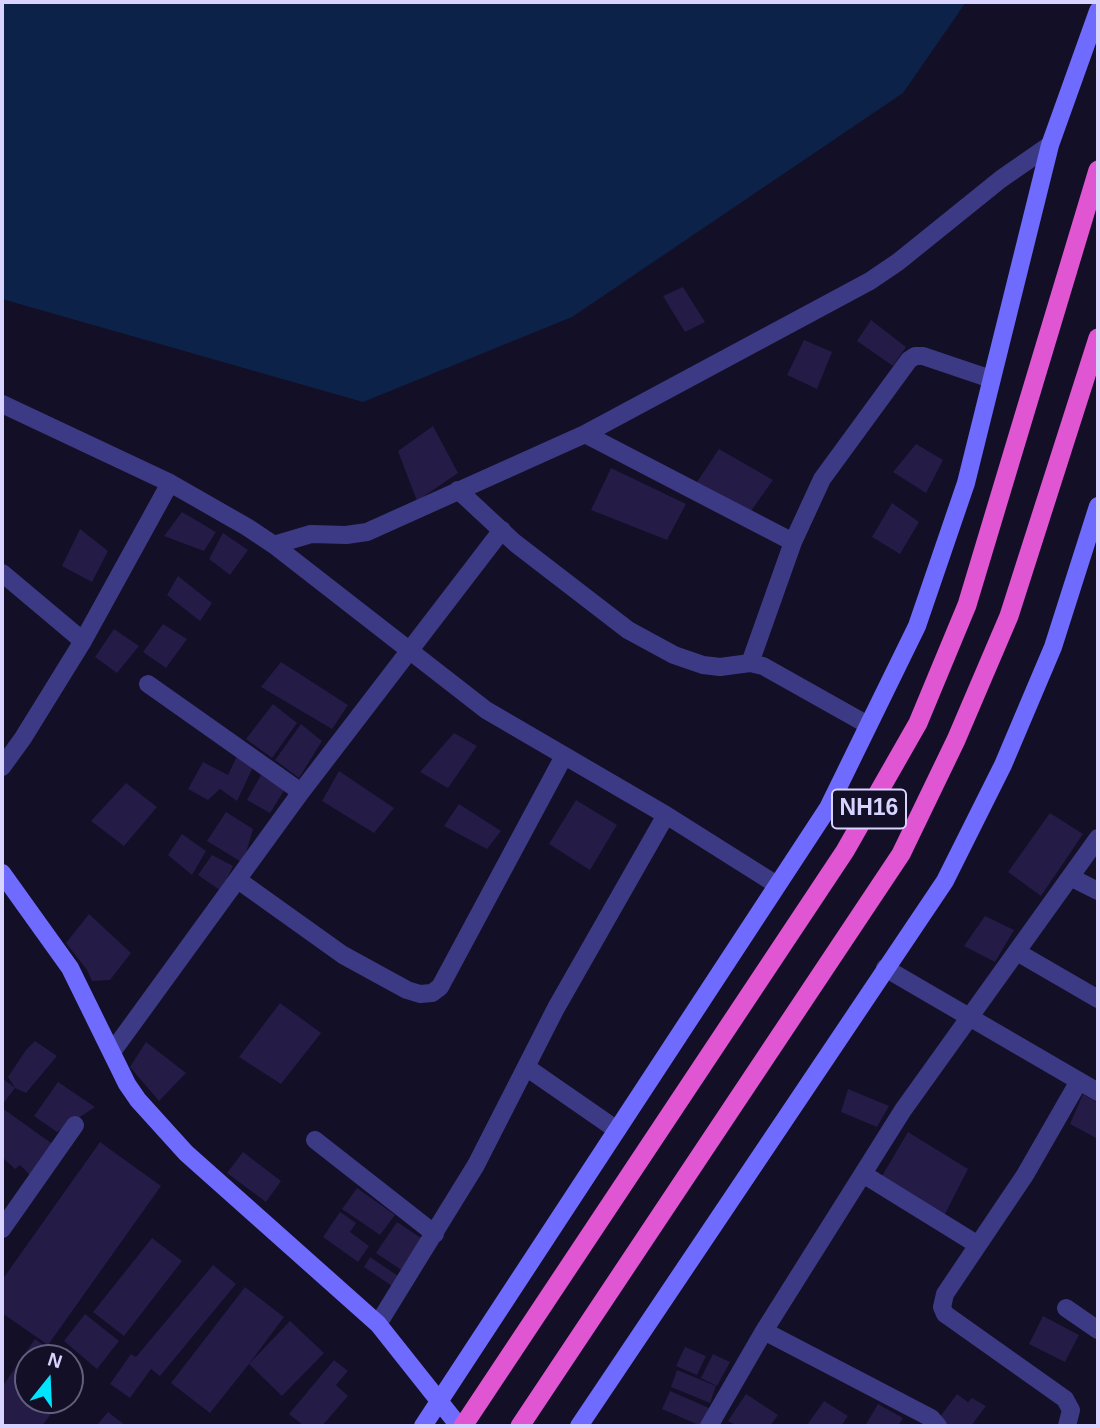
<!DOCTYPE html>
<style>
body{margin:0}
#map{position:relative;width:1100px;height:1428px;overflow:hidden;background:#130f26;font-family:Arial,sans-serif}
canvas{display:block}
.frame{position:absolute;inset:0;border:4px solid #d9d4ff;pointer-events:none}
.north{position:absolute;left:14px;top:1344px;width:70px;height:70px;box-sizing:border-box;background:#130f26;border:2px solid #625e7d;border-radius:50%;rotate:18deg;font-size:19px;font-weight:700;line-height:28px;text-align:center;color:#d9d4ff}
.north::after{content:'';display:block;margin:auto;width:24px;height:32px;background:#00e5ff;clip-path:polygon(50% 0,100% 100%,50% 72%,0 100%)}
</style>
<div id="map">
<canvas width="1100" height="1428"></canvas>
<div class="frame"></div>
<div class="north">N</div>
</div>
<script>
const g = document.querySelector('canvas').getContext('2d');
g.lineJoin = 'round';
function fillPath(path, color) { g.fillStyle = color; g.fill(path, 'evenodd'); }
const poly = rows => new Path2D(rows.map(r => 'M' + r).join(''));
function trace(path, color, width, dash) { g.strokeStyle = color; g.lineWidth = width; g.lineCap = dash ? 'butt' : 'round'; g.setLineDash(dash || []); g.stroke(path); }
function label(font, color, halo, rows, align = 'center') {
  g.font = font + ' Arial,sans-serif'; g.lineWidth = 5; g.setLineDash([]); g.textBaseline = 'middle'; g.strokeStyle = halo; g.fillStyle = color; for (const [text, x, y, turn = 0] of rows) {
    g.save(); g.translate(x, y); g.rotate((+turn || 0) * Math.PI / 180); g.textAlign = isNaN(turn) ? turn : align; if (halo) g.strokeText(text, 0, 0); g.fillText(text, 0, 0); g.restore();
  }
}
const water = poly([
 [2,2,966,2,903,93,572,317,363,402,2,299]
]);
const building = poly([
 [683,287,705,322,685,332,663,296],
 [871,320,906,347,893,366,857,341],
 [804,340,832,352,817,389,787,375],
 [433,426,458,473,417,501,398,451],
 [916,444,943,460,926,493,893,472],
 [719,449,773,480,751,511,697,482],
 [611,468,686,504,667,540,591,510],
 [892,503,919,522,900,554,872,537],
 [182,512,216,532,204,551,164,536],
 [80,529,108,551,92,582,62,566],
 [223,533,248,550,230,575,209,559],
 [178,576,212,603,200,621,167,595],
 [163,624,187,639,166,668,143,652],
 [114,629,139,646,117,673,95,657],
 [281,662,348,705,332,729,261,687],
 [273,704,297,723,272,758,246,739],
 [301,724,322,741,299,778,275,760],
 [454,733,477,746,448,788,420,772],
 [237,756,254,765,237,801,220,789,208,800,188,789,203,762,228,775],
 [339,771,394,808,374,833,322,801],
 [261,775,285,789,270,813,247,800],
 [126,783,157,807,124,846,91,821],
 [576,800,617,825,590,870,549,844],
 [459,804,501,831,487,849,444,826],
 [226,812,253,829,243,863,207,841],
 [1050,813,1083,834,1041,896,1008,872],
 [182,834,206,851,192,875,168,855],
 [212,855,233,866,221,891,198,875],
 [89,914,131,953,110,980,92,981,87,970,66,943],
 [985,916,1014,930,995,962,964,946],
 [280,1003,321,1033,281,1084,239,1057],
 [35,1041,57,1056,26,1093,15,1088,8,1077,26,1050],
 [146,1042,186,1073,159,1101,130,1067],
 [2,1078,15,1088,2,1105],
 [58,1082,95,1107,57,1132,34,1116],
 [848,1089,889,1106,877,1127,841,1112],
 [1083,1094,1098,1103,1098,1139,1070,1124],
 [2,1108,54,1145,32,1177,20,1165,15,1169,2,1157],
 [908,1132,968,1169,945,1214,882,1176],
 [100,1142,161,1186,48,1345,2,1313,2,1280],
 [243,1152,281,1181,266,1202,227,1173],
 [357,1188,395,1215,380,1235,342,1209],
 [340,1212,356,1223,350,1232,369,1246,358,1262,323,1237],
 [397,1222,424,1240,403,1271,376,1253],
 [152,1238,182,1261,124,1336,93,1312],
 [370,1257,401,1278,395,1288,364,1267],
 [213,1265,236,1284,160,1376,151,1369,130,1398,110,1384,131,1354,136,1357],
 [245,1287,284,1317,249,1364,290,1321,324,1353,282,1396,249,1364,210,1413,171,1383],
 [85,1314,119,1341,97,1369,64,1341],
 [1043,1316,1079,1335,1065,1362,1029,1344],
 [35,1339,62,1358,28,1358,28,1400,61,1400,42,1426,2,1426,2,1387],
 [685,1347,706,1356,697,1375,676,1366],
 [713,1354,730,1362,717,1386,701,1378],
 [334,1360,348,1371,336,1385,348,1396,322,1426,304,1426,289,1414],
 [70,1364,81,1371,70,1387],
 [677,1370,716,1386,710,1403,671,1387],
 [670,1391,709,1408,701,1426,662,1409],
 [746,1394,778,1415,770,1426,737,1426,728,1421],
 [957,1394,968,1402,972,1398,986,1406,971,1426,934,1425],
 [824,1401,848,1416,841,1426,807,1425],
 [878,1404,903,1418,898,1426,865,1426],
 [108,1412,126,1426,96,1426]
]);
const minor = poly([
 [2,404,170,483,247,527,274,545,486,710,666,815,777,885],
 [585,434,793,542],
 [458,490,515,543,628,630,674,655,703,665,720,667,750,663,763,666,868,725],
 [274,545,311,534,346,535,367,532,585,434,870,281,898,262,1001,179,1050,145],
 [2,573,83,641],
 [750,663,793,542,822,479,909,360,915,356,923,356,991,379],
 [148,684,301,792],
 [2,767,23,738,83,641,170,483],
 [1072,878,1098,891],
 [238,880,343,955,407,990,420,994,432,993,440,987,564,756],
 [1017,952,1098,999],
 [885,968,1098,1092],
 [112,1052,301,792,502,530],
 [526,1067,617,1130],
 [315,1140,435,1234],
 [863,1174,978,1245],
 [2,1229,75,1125],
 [1066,1308,1098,1330],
 [378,1324,476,1165,556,1008,666,815],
 [764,1331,931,1418,938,1426],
 [709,1426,764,1331,903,1110,1098,838],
 [1067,1426,1071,1410,1065,1399,945,1314,942,1307,945,1294,1025,1175,1079,1081]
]);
const secondary = poly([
 [2,873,70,968,127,1084,138,1100,186,1153,378,1324,459,1426],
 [423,1426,828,808,917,626,966,483,1050,145,1098,11],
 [579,1426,945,881,1003,765,1053,647,1098,506]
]);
const trunk = poly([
 [463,1426,845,851,918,723,967,605,1098,170],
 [520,1426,901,854,956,740,1009,616,1098,338]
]);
const shields = [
 [869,809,74]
];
const shieldNames = [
 ["NH16",869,809]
];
fillPath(water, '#0c2248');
fillPath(building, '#241b47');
trace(minor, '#3d3a85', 18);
trace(secondary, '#6f6bff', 18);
trace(trunk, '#e055d1', 19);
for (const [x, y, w] of shields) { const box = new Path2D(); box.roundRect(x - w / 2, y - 19.5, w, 39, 5); g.fillStyle = '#130f26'; g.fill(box); trace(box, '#d9d4ff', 2); }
label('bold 23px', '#d9d4ff', null, shieldNames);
</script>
